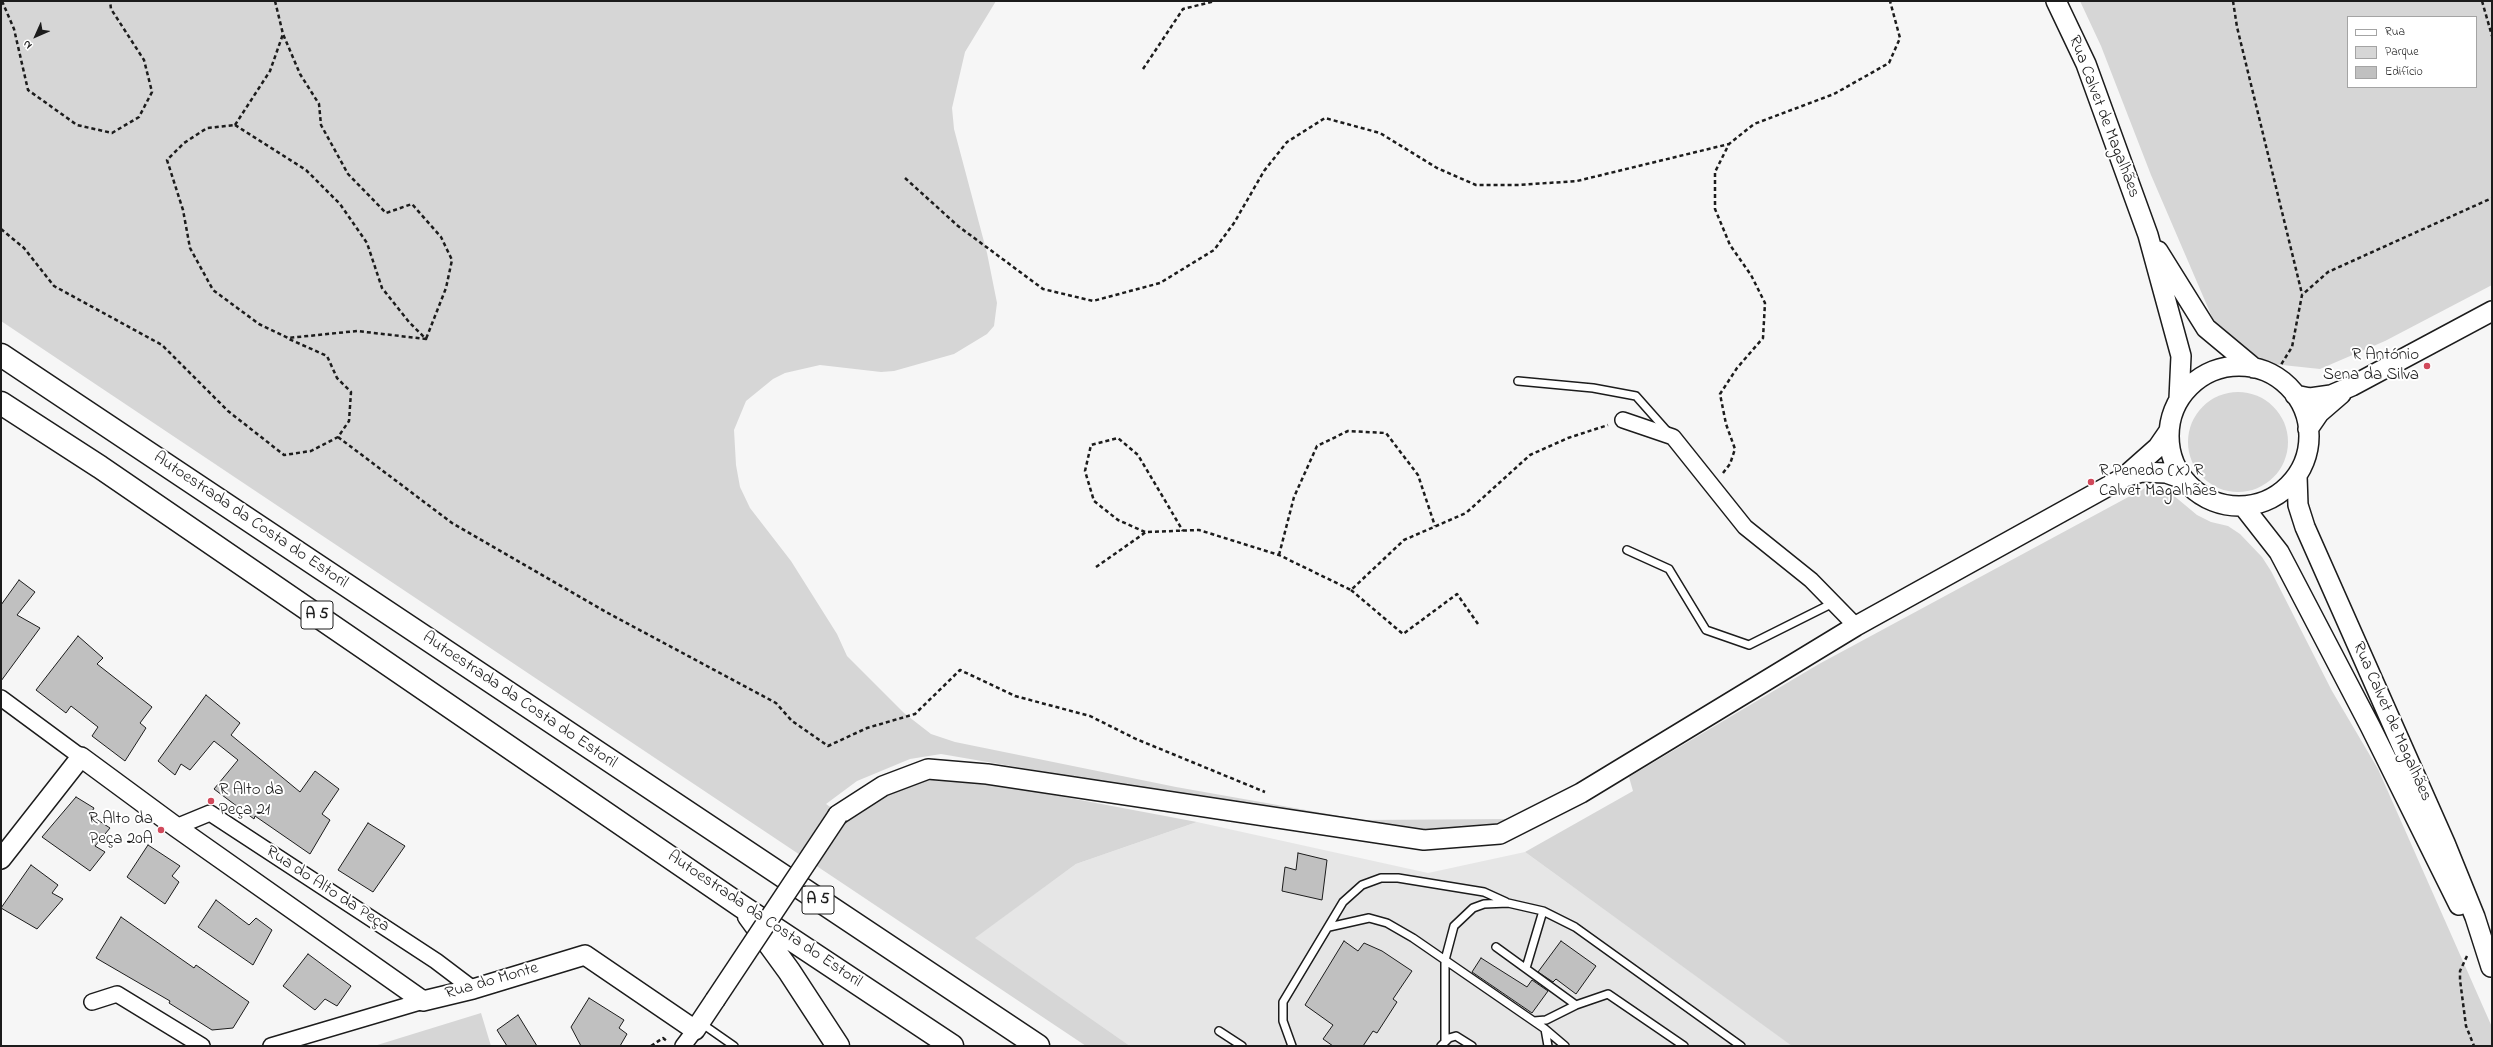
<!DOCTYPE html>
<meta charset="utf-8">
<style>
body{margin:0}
#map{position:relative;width:2493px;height:1047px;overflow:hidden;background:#f6f6f6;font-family:"Indie Flower",sans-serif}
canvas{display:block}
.frame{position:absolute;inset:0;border:2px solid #1c1c1c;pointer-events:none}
.legend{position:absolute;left:2347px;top:16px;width:130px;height:72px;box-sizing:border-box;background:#fff;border:1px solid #a4a4a4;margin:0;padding:5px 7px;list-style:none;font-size:12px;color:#1c1c1c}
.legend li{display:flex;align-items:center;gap:8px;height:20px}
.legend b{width:20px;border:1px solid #a4a4a4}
.north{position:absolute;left:16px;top:16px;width:40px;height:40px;-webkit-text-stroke:3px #fff;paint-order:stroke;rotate:225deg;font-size:11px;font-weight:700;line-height:16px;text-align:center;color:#1c1c1c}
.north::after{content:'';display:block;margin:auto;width:14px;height:18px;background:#1c1c1c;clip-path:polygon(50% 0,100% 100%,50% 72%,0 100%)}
</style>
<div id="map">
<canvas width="2493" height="1047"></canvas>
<div class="frame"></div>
<ul class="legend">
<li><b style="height:5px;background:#fff"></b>Rua</li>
<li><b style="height:11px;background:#d6d6d6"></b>Parque</li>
<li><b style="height:11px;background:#c0c0c0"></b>Edifício</li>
</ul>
<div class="north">N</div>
</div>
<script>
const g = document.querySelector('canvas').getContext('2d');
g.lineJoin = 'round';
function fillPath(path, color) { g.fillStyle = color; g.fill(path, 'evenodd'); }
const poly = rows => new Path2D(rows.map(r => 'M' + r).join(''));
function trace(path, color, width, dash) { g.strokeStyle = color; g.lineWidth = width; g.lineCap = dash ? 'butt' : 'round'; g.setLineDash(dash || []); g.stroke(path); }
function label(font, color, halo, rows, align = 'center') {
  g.font = font + ' "Indie Flower",sans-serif'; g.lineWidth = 4; g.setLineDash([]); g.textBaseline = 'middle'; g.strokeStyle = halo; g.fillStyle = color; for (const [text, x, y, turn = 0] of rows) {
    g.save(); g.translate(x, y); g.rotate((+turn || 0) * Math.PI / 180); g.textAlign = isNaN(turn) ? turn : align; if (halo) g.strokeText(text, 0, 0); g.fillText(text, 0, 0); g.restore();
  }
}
const built = poly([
 [1197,822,1428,873,1525,852,1793,1046,1130,1046,974,938,1076,864]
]);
const green = poly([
 [1,1,996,1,965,52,952,108,954,129,987,253,997,303,994,326,987,334,954,354,894,371,881,372,820,365,785,373,773,379,746,401,734,430,736,465,740,487,750,508,791,561,837,634,847,656,904,713,931,734,955,742,1176,787,1362,820,1510,819,1466,832,1443,834,1249,807,941,754,910,759,857,781,826,804,849,820,894,791,909,784,934,779,979,781,1197,822,1076,864,975,938,1130,1046,1086,1046,1,321],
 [2080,1,2492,1,2492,285,2385,341,2320,369,2273,364,2248,352,2215,324,2151,175,2101,46],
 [2348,17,2476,17,2476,87,2348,87],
 '2188 442a50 50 0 1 1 100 0a50 50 0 1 1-100 0Z',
 [2153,487,2167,490,2197,515,2211,522,2228,526,2240,534,2262,557,2271,571,2332,691,2378,769,2492,1027,2492,1046,1792,1046,1525,852,1633,791,1629,777,1819,664,2145,488],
 [481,1013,491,1046,374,1046]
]);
const building = poly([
 [19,580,35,592,17,615,40,628,1,681,1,605,19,580],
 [78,636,103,658,97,664,152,707,140,723,146,728,125,761,92,736,98,727,71,706,66,713,36,690,78,636],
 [206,695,240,723,231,735,300,792,315,771,339,789,322,814,330,820,310,854,255,816,254,819,214,789,238,760,214,741,190,770,181,764,175,775,158,761,206,695],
 [76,797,94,808,90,815,110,828,95,846,105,852,90,871,42,837,76,797],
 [368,823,405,846,373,892,338,870,368,823],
 [148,845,180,866,172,876,179,882,165,904,127,877,148,845],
 [1298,853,1327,860,1322,900,1282,891,1285,867,1296,870,1298,853],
 [31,865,58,885,52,893,63,899,37,929,1,908,31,865],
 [216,900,249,925,256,918,272,930,253,965,198,927,216,900],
 [121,917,194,968,196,965,249,1002,233,1028,212,1030,169,1003,170,1001,96,958,121,917],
 [1344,941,1358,951,1364,943,1382,951,1412,971,1393,999,1397,1002,1377,1033,1373,1031,1363,1046,1333,1046,1323,1039,1333,1025,1305,1005,1344,941],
 [1561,941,1596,966,1576,994,1556,979,1553,982,1538,972,1561,941],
 [308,954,351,986,337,1006,325,999,315,1010,283,986,308,954],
 [1481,958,1527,987,1532,980,1548,991,1532,1013,1472,972,1481,958],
 [589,998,624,1020,619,1028,627,1034,620,1046,581,1046,571,1027,589,998],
 [518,1015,537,1046,507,1046,497,1030,518,1015]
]);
const path = poly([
 [2,1,14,29,28,90,77,125,112,133,139,117,152,92,144,60,111,9,110,1],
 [275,1,283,34,300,74,319,104,321,125,348,174,386,213,412,204,441,237,452,260,446,288,426,339],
 [2233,1,2237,27,2302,294],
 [2482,1,2492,36],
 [1143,69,1183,9,1215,1],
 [235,125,306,170,340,204,367,243,382,288,409,322,426,339,357,331,288,338,259,324,213,290,190,248,183,210,167,160,184,143,207,128,235,125],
 [235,125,270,71,283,34],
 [905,178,958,226,1043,289,1093,301,1160,283,1214,250,1234,223,1264,171,1287,142,1325,118,1380,133,1437,168,1476,185,1519,185,1577,181,1729,144],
 [1,229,24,248,54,286,162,345,228,411,284,455,311,451,338,437,349,421,351,392,337,378,327,356,289,339],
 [2274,376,2292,347,2302,295,2328,272,2492,198],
 [338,437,452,523,606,612,776,703,792,721,828,746,867,728,915,714,960,670,1015,696,1090,716,1136,739,1265,792],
 [1723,473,1730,464,1735,449,1726,424,1720,394,1737,368,1763,338,1765,303,1751,275,1730,245,1715,209,1715,172,1729,144,1754,124,1834,94,1889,63,1900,38,1890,1],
 [1145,532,1118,520,1094,501,1085,471,1091,445,1118,438,1138,455,1183,531],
 [1279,555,1294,497,1317,446,1348,431,1386,433,1418,475,1435,526],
 [1096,567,1146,532,1199,530,1279,555,1351,590,1404,540,1466,513,1530,455,1568,438,1608,425],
 [1351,590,1403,634,1457,594,1478,624],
 [2467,956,2460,971,2460,980,2466,1026,2474,1046],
 [651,1046,663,1038,667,1041]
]);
const service = poly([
 [1518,381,1593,388,1636,396,1667,431],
 [1627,550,1669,569,1706,630,1749,645,1833,603],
 [1329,927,1369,918,1387,923,1413,938,1545,1029,1565,1046],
 [1496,947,1576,1005],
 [1526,968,1543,911],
 [1534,1021,1546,1020,1576,1005,1608,994,1684,1046],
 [701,1023,734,1046],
 [1545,1029,1548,1046],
 [1219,1031,1242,1046],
 [1445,1041,1445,960,1454,926,1473,908,1484,904,1508,903,1543,911,1575,927,1741,1046],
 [1292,1046,1283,1021,1283,1002,1343,902,1362,885,1381,878,1398,878,1484,892,1506,902],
 [1441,1046,1449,1038,1456,1036,1472,1046]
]);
const minor = poly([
 [1623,420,1673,437,1745,527,1811,580,1856,626],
 [1,698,81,757],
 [176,827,210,813,436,961,473,989],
 [92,1002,117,994,202,1046],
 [271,1046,423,1001],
 [683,1046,695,1030]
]);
const tertiary = poly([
 [2056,1,2086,64,2148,235,2181,356,2179,399],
 [2158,251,2206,328,2254,368],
 '2169 436a70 70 0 1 1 140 0a70 70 0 1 1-140 0Z',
 [2295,395,2310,398,2331,395,2352,386,2492,311],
 [2308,429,2319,413,2341,394],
 [2297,476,2298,505,2305,527,2445,843,2475,917,2491,967],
 [2125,477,2142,472,2166,473,2183,479],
 [2243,506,2279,552,2289,571,2370,726,2459,905],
 [838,815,883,786,928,769,987,774,1424,840,1500,834,1581,793,1856,626,2123,478,2158,447,2169,431],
 [1,859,81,757,176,827,423,1001,473,989,585,955,695,1030,715,1000]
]);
const motorway = poly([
 [1,355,1038,1046],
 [1,403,100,467,741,906,952,1046],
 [749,916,789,971,838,1046]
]);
const tertiaryBridge = poly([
 [715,1000,838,815]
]);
const markers = [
 [2427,366,4,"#d1495b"],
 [2091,482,4,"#d1495b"],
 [211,801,4,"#d1495b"],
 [161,830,4,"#d1495b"]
];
const shields = [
 [317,615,32],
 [818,900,32]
];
const shieldNames = [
 ["A 5",317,615],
 ["A 5",818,900]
];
const streetNames = [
 ["Rua Calvet de Magalhães",2103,117,69],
 ["Autoestrada da Costa do Estoril",250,521,34],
 ["Autoestrada da Costa do Estoril",519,701,34],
 ["Rua Calvet de Magalhães",2391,722,66],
 ["Rua do Alto da Peça",327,890,33],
 ["Autoestrada da Costa do Estoril",764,920,34],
 ["Rua do Monte",492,982,-16]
];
const poiNames = [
 ["R António",2419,356],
 ["Sena da Silva",2419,376],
 ["R Penedo (X) R",2099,472,"left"],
 ["Calvet Magalhães",2099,492,"left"],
 ["R Alto da",219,791,"left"],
 ["Peça 21",219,811,"left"],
 ["R Alto da",153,820],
 ["Peça 20A",153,840]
];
fillPath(built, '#e6e6e6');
fillPath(green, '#d6d6d6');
fillPath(building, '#c0c0c0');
trace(building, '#1c1c1c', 1);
trace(service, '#1c1c1c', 10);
trace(minor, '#1c1c1c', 18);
trace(tertiary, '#1c1c1c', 22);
trace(motorway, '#1c1c1c', 25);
trace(path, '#1c1c1c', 2.5, [4, 3]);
trace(service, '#fff', 7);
trace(minor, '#fff', 15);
trace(tertiary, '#fff', 19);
trace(motorway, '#fff', 22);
trace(tertiaryBridge, '#1c1c1c', 22, []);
trace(tertiaryBridge, '#fff', 19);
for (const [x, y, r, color] of markers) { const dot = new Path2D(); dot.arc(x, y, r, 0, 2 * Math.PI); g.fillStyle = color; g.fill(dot); trace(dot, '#fff', 1.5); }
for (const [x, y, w] of shields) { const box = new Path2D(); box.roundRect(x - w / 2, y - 14, w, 28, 3); g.fillStyle = '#fff'; g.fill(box); trace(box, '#1c1c1c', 1); }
label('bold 16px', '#1c1c1c', null, shieldNames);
label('17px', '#1c1c1c', '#fff', streetNames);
label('17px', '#1c1c1c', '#fff', poiNames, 'right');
</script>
